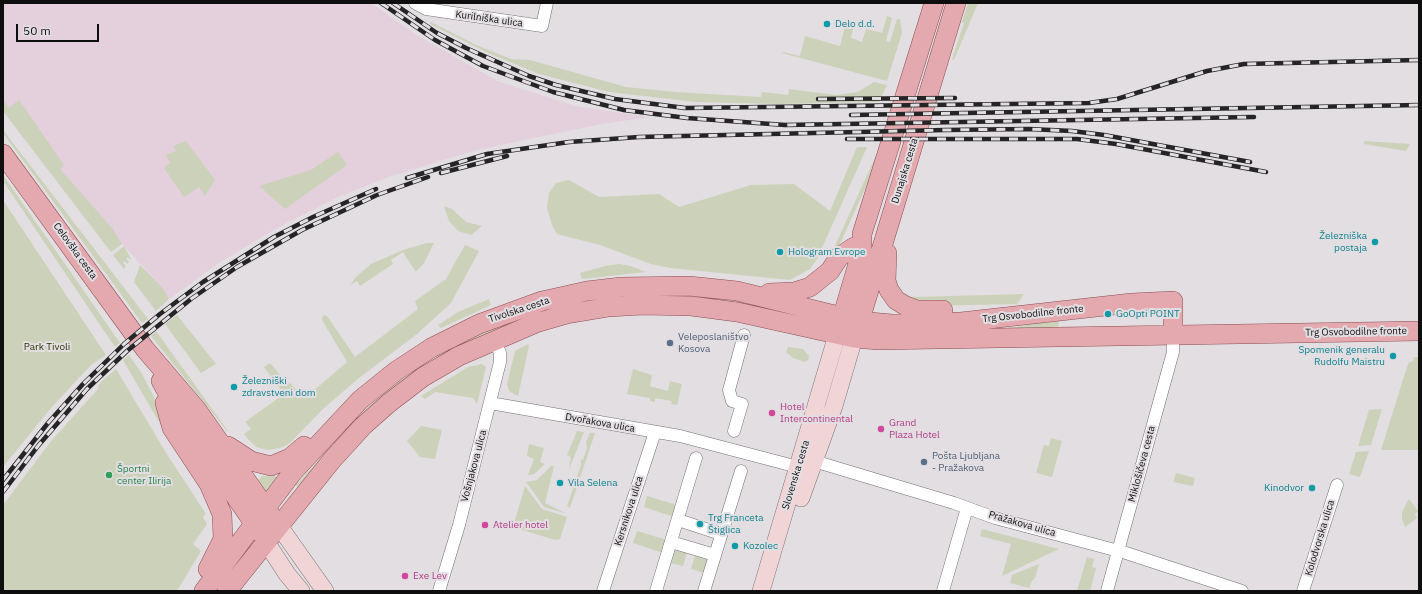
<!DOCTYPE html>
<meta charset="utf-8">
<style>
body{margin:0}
#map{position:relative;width:1422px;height:594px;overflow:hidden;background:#e2dee2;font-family:"IBM Plex Sans",sans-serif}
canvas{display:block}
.frame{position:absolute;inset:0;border:4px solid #0f0e0f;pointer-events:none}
.scale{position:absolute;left:16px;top:24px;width:83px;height:18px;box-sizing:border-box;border:2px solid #0f0e0f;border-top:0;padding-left:5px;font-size:12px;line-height:14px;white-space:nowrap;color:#0f0e0f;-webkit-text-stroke:3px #e2dee2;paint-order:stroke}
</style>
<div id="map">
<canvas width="1422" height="594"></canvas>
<div class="frame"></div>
<div class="scale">50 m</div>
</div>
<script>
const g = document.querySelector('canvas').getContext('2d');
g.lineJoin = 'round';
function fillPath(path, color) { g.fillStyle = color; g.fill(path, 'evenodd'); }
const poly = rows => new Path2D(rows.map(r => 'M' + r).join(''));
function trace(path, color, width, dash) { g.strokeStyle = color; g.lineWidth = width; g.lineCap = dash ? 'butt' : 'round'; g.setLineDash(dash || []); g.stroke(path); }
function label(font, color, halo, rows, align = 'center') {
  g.font = font + ' "IBM Plex Sans",sans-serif'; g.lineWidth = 4; g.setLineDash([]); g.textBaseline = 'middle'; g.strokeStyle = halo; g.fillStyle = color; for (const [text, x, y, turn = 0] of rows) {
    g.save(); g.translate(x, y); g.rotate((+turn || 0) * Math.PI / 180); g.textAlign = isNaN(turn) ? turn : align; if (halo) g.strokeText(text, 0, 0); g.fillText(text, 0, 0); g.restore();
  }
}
const industrial = poly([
 [3,3,371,3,415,34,497,81,575,106,649,117,602,124,505,144,477,150,391,176,340,196,277,228,220,262,168,300,162,287,122,244,100,238,3,111]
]);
const green = poly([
 [968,3,978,3,954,60,952,59,964,23,962,22],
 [887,16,892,18,886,41,890,42,897,19,900,19,902,33,887,81,782,53,783,52,800,56,805,36,840,46,846,23,854,25,851,38,862,42,866,29,882,33],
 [431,22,476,45,511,59,530,60,626,87,674,92,761,97,762,92,788,95,789,89,836,95,858,92,874,82,887,85,879,102,777,104,696,102,609,92,539,74,488,53,430,24],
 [3,99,9,108,19,100,64,165,60,169,112,228,122,244,111,252,3,111],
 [3,130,148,319,142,323,3,133],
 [883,140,879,158,834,257,828,261],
 [186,141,215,180,205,196,199,187,184,197,164,168,170,163,165,155,176,151,173,146],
 [1364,141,1410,144,1406,151,1364,144],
 [857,147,867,147,817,259,810,269,790,280,670,268,651,264,600,245,557,234,552,225,547,208,549,193,556,183,569,180,599,197,659,194,679,207,751,185,794,184,830,211],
 [338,152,347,165,285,209,259,186,311,170],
 [3,175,120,343,115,347,3,181],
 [3,200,106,355,91,365,51,408,3,467],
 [444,206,452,209,466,222,482,226,471,235,458,231,449,221],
 [427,243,434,243,424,263,416,272,403,252,391,260,393,264,360,286,357,281,350,285,356,277,371,264,403,250],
 [465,245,479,251,451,303,417,334,359,378,324,408,289,444,280,448,268,450,256,447,248,439,244,434,251,429,245,422,284,394,264,367,270,363,288,384,290,383,305,398,347,362,322,320,323,315,327,316,355,357,418,309,415,301,446,279],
 [124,246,131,259,130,260,128,257,126,259,129,262,127,264,125,261,123,263,126,266,124,269,113,255],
 [619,264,631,266,646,272,582,279,580,273,605,266],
 [140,265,162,287,168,297,168,300,156,311,134,282],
 [1024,294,1017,304,921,306,907,296,913,297],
 [695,295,737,300,759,306,711,298,645,296,542,312,518,320,460,348,458,344,470,337,531,313,571,303,618,296],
 [489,299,491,305,441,328,438,325,458,312],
 [177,315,216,364,201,373,165,324],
 [1059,319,1058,331,995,329,1016,327],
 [156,331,228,431,227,431,151,336],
 [528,344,529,346,518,396,509,391,507,384,515,351],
 [788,347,803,349,809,356,808,360,805,362,793,358,786,352],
 [449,349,451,353,300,491,296,485,365,410,396,383],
 [129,355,142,374,207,499,166,434,123,360],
 [1414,357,1419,357,1419,450,1381,450,1406,370,1409,362,1412,362],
 [482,364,486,367,477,404,473,398,435,392,425,399,421,396,468,367],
 [116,369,168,456,206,514,203,517,207,524,193,544,201,551,177,591,3,591,3,505,52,440,99,388,98,387,101,382],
 [633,369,652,375,650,386,668,391,670,381,682,384,677,405,671,404,672,401,655,398,655,402,650,401,650,398,627,394],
 [1382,409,1371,445,1358,446,1369,410],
 [421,426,442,430,435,459,420,457,407,441],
 [577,431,584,432,569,469,571,457,567,455],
 [590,433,595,433,570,508,567,506,581,465,581,459,583,460,587,448,586,442],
 [1051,438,1062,441,1052,477,1036,473,1044,445,1049,446],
 [529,444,544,448,540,462,545,464,534,474,528,475,534,459,527,456],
 [1369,451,1360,477,1349,474,1356,452],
 [551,466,554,466,553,470,545,503,567,514,544,507,526,482,537,480],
 [1176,473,1195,478,1193,486,1173,482],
 [274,475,279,480,267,495,257,481,262,476],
 [525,486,542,509,567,517,560,539,555,540,513,527],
 [647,496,677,505,674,517,644,507],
 [1409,499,1418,511,1415,514,1417,518,1405,527,1402,519,1402,512],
 [982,529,1059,549,1002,576,1011,544,980,536],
 [637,531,667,540,663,553,633,543],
 [675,550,687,553,683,566,671,563],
 [695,556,708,559,704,573,691,569],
 [1087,557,1094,559,1092,567,1096,568,1090,591,1077,591],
 [1039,564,1035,578,1032,581,1029,588,1010,583,1012,575]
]);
const street = poly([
 [415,3,426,9,542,26,547,3],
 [490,403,680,436,798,467],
 [734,431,742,404,732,401,729,390,744,335],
 [807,459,954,503,995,518,1126,553,1242,591],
 [678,520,721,534],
 [671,542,715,555],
 [439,591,459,525,500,362,500,353,495,340],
 [603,591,655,432],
 [656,591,696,458],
 [704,591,741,471],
 [943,591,967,508],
 [1107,591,1173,352,1173,335],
 [1303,591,1337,485]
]);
const secondary = poly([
 [801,498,834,406,854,338],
 [279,526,325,591],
 [266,542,287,574,301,591],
 [761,591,837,335]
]);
const primary = poly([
 [3,154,145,349,197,410,272,517],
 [887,253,886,281,889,290,896,300,904,305,917,310,943,310],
 [769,293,794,292,810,287,830,271,839,257,854,247],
 [839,328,862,250,862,234,934,3],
 [856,333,956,3],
 [161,381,181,417,260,532],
 [165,403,172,428,209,484,222,514,223,539,208,569],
 [228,446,251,461,271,466,290,458,304,446],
 [204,591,292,473,360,400,396,371,431,348,479,324,542,301,587,291,621,287,689,286,737,291,859,321,892,324,961,322,1132,303,1173,301,1173,335],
 [227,591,332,460,363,426,389,403,423,377,459,356,536,323,567,314,609,307,642,305,691,306,737,312,854,338,878,340,1419,331]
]);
const rail = poly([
 [381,3,435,40,483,66,553,92,624,110,687,118,785,125,1254,117],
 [393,3,437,33,466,48,529,76,556,85,615,99,685,108,1089,103,1117,99,1207,71,1244,64,1419,60],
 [818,99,955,98],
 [851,115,1419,105],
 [847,139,1077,139,1116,144,1266,172],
 [441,173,507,156],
 [407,178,487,154,569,142,639,137,945,130,1029,129,1072,131,1104,135,1250,162],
 [3,480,48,423,83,384,124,344,160,314,203,282,274,237,313,217,376,189],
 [3,492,38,446,87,389,127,351,191,299,237,267,302,230,377,195,428,177]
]);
const markers = [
 [827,24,4,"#0f9aa8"],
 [1375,242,4,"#0f9aa8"],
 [780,252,4,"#0f9aa8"],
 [1108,314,4,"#0f9aa8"],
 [670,343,4,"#5c6f8a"],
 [1393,356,4,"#0f9aa8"],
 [234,387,4,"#0f9aa8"],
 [772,413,4,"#d1479c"],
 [881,429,4,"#d1479c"],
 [924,462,4,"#5c6f8a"],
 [109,475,4,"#2e9e5b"],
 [560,483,4,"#0f9aa8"],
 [1312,488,4,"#0f9aa8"],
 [700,524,4,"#0f9aa8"],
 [485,525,4,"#d1479c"],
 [735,546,4,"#0f9aa8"],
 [405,576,4,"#d1479c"]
];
const streetNames = [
 ["Kurilniška ulica",489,19,8],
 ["Dunajska cesta",905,171,-73],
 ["Celovška cesta",75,251,54],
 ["Tivolska cesta",519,310,-18],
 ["Trg Osvobodilne fronte",1033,314,-6],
 ["Trg Osvobodilne fronte",1356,332,-1],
 ["Dvořakova ulica",600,423,10],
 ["Miklošičeva cesta",1142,464,-75],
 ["Vošnjakova ulica",474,466,-75],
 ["Slovenska cesta",796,475,-73],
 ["Kersnikova ulica",629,511,-72],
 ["Pražakova ulica",1022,524,16],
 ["Kolodvorska ulica",1320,538,-73]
];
const cultureNames = [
 ["Delo d.d.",835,24],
 ["Železniška",1367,236,"right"],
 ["postaja",1367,248,"right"],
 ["Hologram Evrope",788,252],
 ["GoOpti POINT",1116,314],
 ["Spomenik generalu",1385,350,"right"],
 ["Rudolfu Maistru",1385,362,"right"],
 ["Železniški",242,381],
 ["zdravstveni dom",242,393],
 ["Vila Selena",568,483],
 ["Kinodvor",1304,488,"right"],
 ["Trg Franceta",708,518],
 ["Štiglica",708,530],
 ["Kozolec",743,546]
];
const serviceNames = [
 ["Veleposlaništvo",678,337],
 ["Kosova",678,349],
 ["Pošta Ljubljana",932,456],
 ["- Pražakova",932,468]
];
const parkNames = [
 ["Park Tivoli",47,347]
];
const hotelNames = [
 ["Hotel",780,407],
 ["Intercontinental",780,419],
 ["Grand",889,423],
 ["Plaza Hotel",889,435],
 ["Atelier hotel",493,525],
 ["Exe Lev",413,576]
];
const leisureNames = [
 ["Športni",117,469],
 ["center Ilirija",117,481]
];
fillPath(industrial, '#e4cfdd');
fillPath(green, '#ccd2b9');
trace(street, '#747174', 13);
trace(secondary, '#747174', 18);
trace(primary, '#8c4e53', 20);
trace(street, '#fff', 12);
trace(secondary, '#f1d4d6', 17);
trace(primary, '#e3a9ae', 19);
trace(rail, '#262526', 4.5);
trace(rail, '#e2dee2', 3, [9]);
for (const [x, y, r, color] of markers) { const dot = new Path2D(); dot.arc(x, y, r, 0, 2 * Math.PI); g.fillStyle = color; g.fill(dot); trace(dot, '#e2dee2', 1.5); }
label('10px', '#0f0e0f', '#e2dee2', streetNames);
label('10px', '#0d838f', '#e2dee2', cultureNames, 'left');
label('10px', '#4e5e75', '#e2dee2', serviceNames, 'left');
label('10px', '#2f3604', '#e2dee2', parkNames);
label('10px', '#b23c85', '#e2dee2', hotelNames, 'left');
label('10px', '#27864d', '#e2dee2', leisureNames, 'left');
</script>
